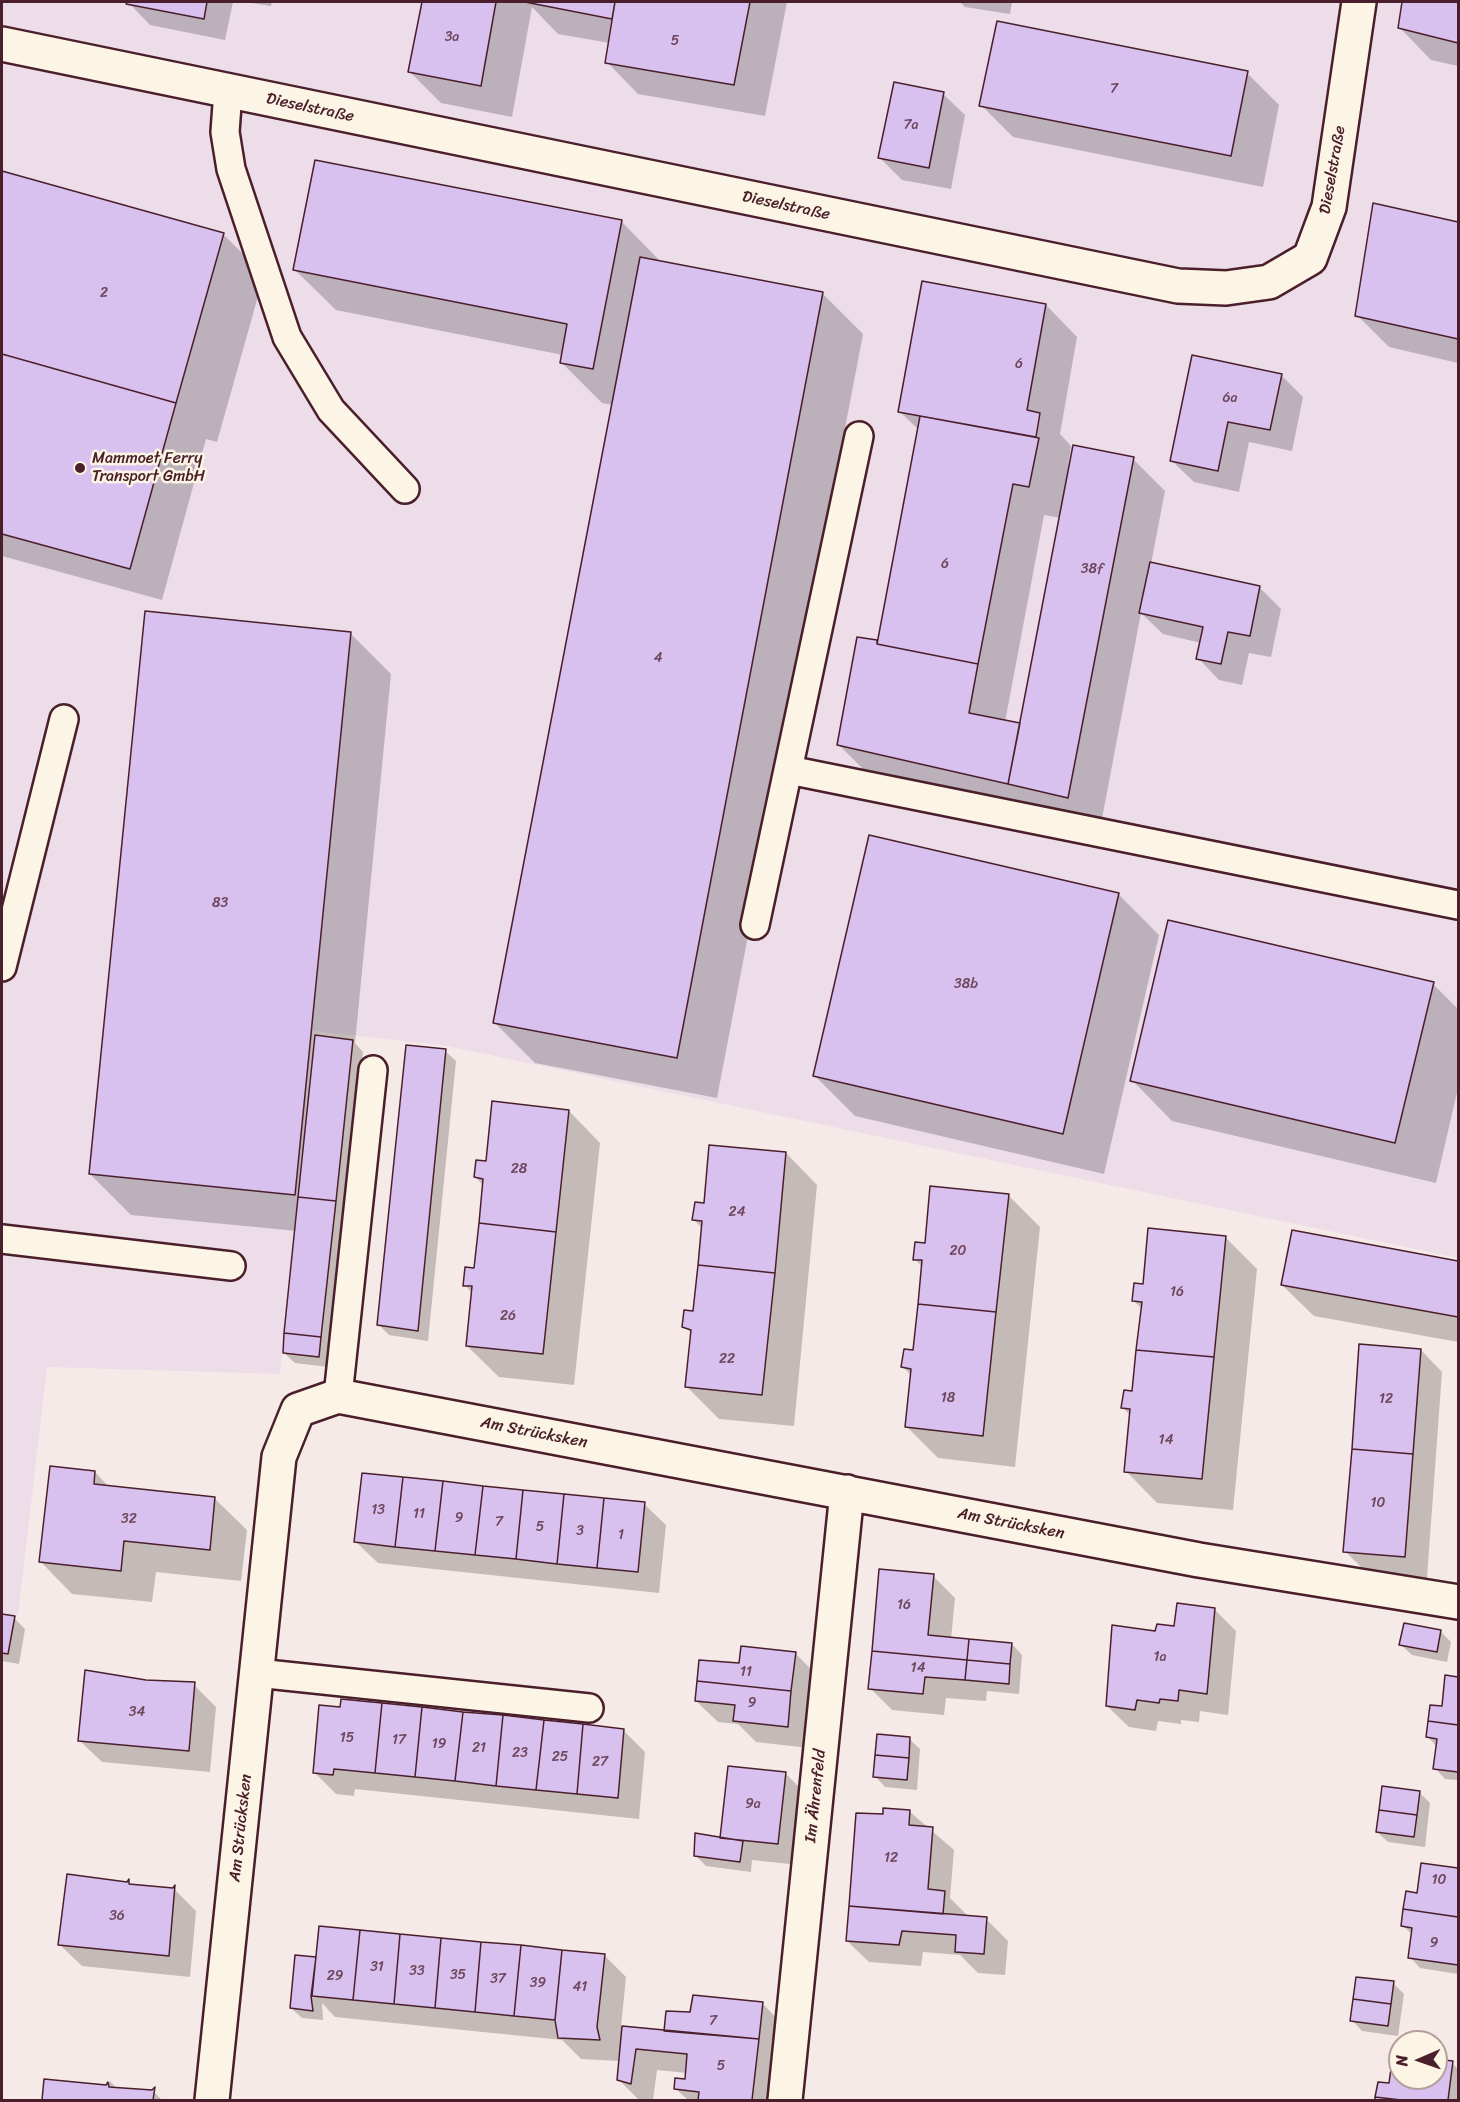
<!DOCTYPE html>
<meta charset="utf-8">
<style>
body{margin:0}
#map{position:relative;width:1460px;height:2102px;overflow:hidden;background:#f5eae7;font-family:Sriracha,sans-serif}
canvas{display:block}
.frame{position:absolute;inset:0;border:3px solid #4a1f2b;pointer-events:none}
.north{position:absolute;left:1388px;top:2030px;width:60px;height:60px;box-sizing:border-box;background:#fcf5e5;border:2px solid #b59f9b;border-radius:50%;rotate:268deg;font-size:16px;font-weight:700;line-height:24px;text-align:center;color:#4a1f2b}
.north::after{content:'';display:block;margin:auto;width:21px;height:27px;background:#4a1f2b;clip-path:polygon(50% 0,100% 100%,50% 72%,0 100%)}
</style>
<div id="map">
<canvas width="1460" height="2102"></canvas>
<div class="frame"></div>
<div class="north">N</div>
</div>
<script>
const g = document.querySelector('canvas').getContext('2d');
g.lineJoin = 'round';
function fillPath(path, color) { g.fillStyle = color; g.fill(path, 'evenodd'); }
const poly = rows => new Path2D(rows.map(r => 'M' + r).join(''));
function trace(path, color, width, dash) { g.strokeStyle = color; g.lineWidth = width; g.lineCap = dash ? 'butt' : 'round'; g.setLineDash(dash || []); g.stroke(path); }
function label(font, color, halo, rows, align = 'center') {
  g.font = font + ' Sriracha,sans-serif'; g.lineWidth = 5; g.setLineDash([]); g.textBaseline = 'middle'; g.strokeStyle = halo; g.fillStyle = color; for (const [text, x, y, turn = 0] of rows) {
    g.save(); g.translate(x, y); g.rotate((+turn || 0) * Math.PI / 180); g.textAlign = isNaN(turn) ? turn : align; if (halo) g.strokeText(text, 0, 0); g.fillText(text, 0, 0); g.restore();
  }
}
const built = poly([
 [2,2,1458,2,1458,1258,447,1046,313,1031,280,1374,47,1367,18,1615,2,1613]
]);
const shadow = poly([
 [128,2,233,2,225,40,150,25],
 [245,2,272,2,271,6],
 [423,2,787,2,765,116,638,94,607,62,610,43,558,34,532,7,512,117,441,103,409,71],
 [960,2,1012,2,1010,14,965,7],
 [1404,2,1458,2,1458,66,1431,60,1400,28],
 [1247,73,1279,105,1263,187,1013,137,981,105],
 [943,94,965,115,951,189,902,180,880,158],
 [2,172,223,234,264,275,217,442,206,439,162,600,2,556],
 [1374,205,1458,223,1458,363,1389,347,1357,315],
 [621,221,662,263,823,294,863,334,717,1098,535,1063,495,1023,613,405,602,403,561,362,563,355,336,310,295,270],
 [1046,305,1077,337,1060,434,1071,446,1068,466,1133,459,1165,491,1151,564,1259,587,1281,609,1271,657,1249,653,1242,685,1219,680,1198,658,1201,643,1163,634,1141,613,1100,829,870,776,839,745,859,639,878,642,919,430,899,411],
 [1044,515,1061,518,1021,725,1005,722],
 [1281,375,1303,397,1292,451,1249,442,1239,492,1194,482,1172,461],
 [350,633,391,674,355,1043,363,1052,329,1367,295,1363,284,1353,297,1231,131,1215,90,1174],
 [1118,894,1159,935,1104,1174,855,1116,815,1076],
 [1433,984,1458,1009,1458,1088,1436,1183,1172,1121,1132,1080],
 [445,1051,456,1061,428,1341,389,1335,378,1324],
 [569,1111,600,1143,574,1385,499,1377,467,1346,473,1294,465,1285,476,1270,484,1186,475,1177],
 [786,1153,817,1185,794,1426,719,1419,687,1387,692,1334,684,1326,694,1312,703,1229,694,1220,705,1205],
 [1008,1195,1040,1227,1015,1467,938,1458,906,1426,912,1376,903,1367,915,1351,923,1268,915,1259,926,1245],
 [1293,1231,1458,1263,1458,1342,1314,1316,1282,1285],
 [1225,1237,1257,1269,1233,1510,1157,1503,1126,1471,1131,1416,1123,1408,1133,1392,1142,1309,1133,1300,1145,1285],
 [1421,1350,1442,1372,1427,1578,1367,1573,1345,1551],
 [95,1472,109,1487,215,1499,247,1530,241,1581,156,1572,152,1602,72,1594,41,1562],
 [644,1504,666,1525,659,1593,378,1563,356,1542],
 [933,1576,955,1598,951,1639,1012,1644,1022,1655,1019,1694,987,1691,986,1701,946,1698,944,1715,892,1710,870,1688],
 [1214,1609,1236,1631,1228,1715,1200,1711,1199,1722,1181,1720,1181,1724,1158,1721,1156,1731,1129,1727,1107,1706,1157,1633,1175,1628],
 [2,1615,14,1618,25,1629,19,1664,2,1661],
 [1440,1631,1451,1642,1447,1662,1412,1655,1401,1645],
 [795,1653,817,1675,809,1748,756,1742,738,1724,718,1722,696,1701,741,1665],
 [1446,1677,1458,1679,1458,1780,1445,1779,1435,1768,1437,1747,1428,1737,1443,1708],
 [194,1685,216,1707,210,1772,102,1762,80,1741],
 [321,1707,623,1730,645,1752,639,1819,355,1789,354,1796,336,1794,314,1772],
 [909,1739,920,1749,917,1790,885,1787,875,1776],
 [785,1773,807,1795,799,1865,752,1860,751,1872,706,1866,696,1856,721,1839],
 [1420,1793,1430,1803,1425,1847,1388,1842,1377,1832],
 [909,1811,954,1850,950,1898,966,1914,966,1917,986,1919,1008,1941,1005,1975,978,1973,960,1955,923,1952,921,1966,869,1962,847,1941,884,1816],
 [1423,1865,1458,1870,1458,1974,1420,1968,1410,1957,1413,1935,1402,1925,1418,1895],
 [67,1876,174,1889,196,1911,190,1977,82,1966,60,1945],
 [604,1955,626,1977,621,2027,665,2032,692,2013,762,2003,783,2025,776,2100,688,2100,676,2089,687,2080,687,2073,657,2070,653,2100,639,2100,618,2079,620,2061,581,2059,562,2040,335,2017,322,2003,323,2020,302,2018,291,2008,315,1958],
 [1393,1983,1404,1994,1398,2036,1362,2031,1352,2020],
 [1400,2056,1400,2078,1436,2078,1436,2061,1452,2063,1458,2069,1458,2100,1376,2100,1379,2083,1390,2085],
 [46,2080,107,2087,110,2081,117,2089,154,2092,162,2100,44,2100]
]);
const building = poly([
 [127,2,207,2,204,19,126,4,127,2],
 [422,2,496,2,481,86,408,72,422,2],
 [525,2,615,2,612,19,525,2],
 [615,2,750,2,734,85,605,63,615,2],
 [1402,2,1458,2,1458,43,1398,28,1402,2],
 [997,21,1248,71,1231,156,979,106,997,21],
 [894,82,944,92,929,168,878,158,894,82],
 [315,160,622,220,593,369,560,363,567,324,293,270,315,160],
 [2,171,224,233,176,403,2,354,2,171],
 [1373,203,1458,222,1458,339,1355,316,1373,203],
 [640,257,823,292,677,1058,493,1023,640,257],
 [922,281,1046,304,1027,410,1040,413,1036,437,898,412,922,281],
 [2,354,176,403,130,569,2,534,2,354],
 [1192,355,1282,374,1270,430,1228,422,1218,471,1170,461,1192,355],
 [920,416,1039,438,1029,487,1013,484,978,664,877,644,920,416],
 [1073,445,1134,457,1068,798,1008,784,1073,445],
 [1150,562,1260,586,1250,636,1228,632,1221,664,1196,659,1203,627,1139,613,1150,562],
 [145,611,351,632,295,1195,89,1174,145,611],
 [857,637,877,640,877,644,978,664,969,713,1020,723,1008,784,837,745,857,637],
 [869,835,1119,893,1063,1134,813,1076,869,835],
 [1168,920,1434,982,1395,1143,1130,1081,1168,920],
 [315,1035,353,1040,336,1201,298,1197,315,1035],
 [406,1045,446,1049,418,1331,377,1325,406,1045],
 [492,1101,569,1110,556,1232,479,1223,483,1179,474,1177,476,1160,486,1161,492,1101],
 [709,1145,786,1152,775,1273,698,1265,702,1221,692,1220,695,1202,704,1203,709,1145],
 [930,1186,1009,1194,996,1312,918,1304,922,1260,913,1260,915,1242,925,1243,930,1186],
 [298,1197,336,1201,321,1337,284,1333,298,1197],
 [479,1223,556,1232,543,1354,466,1346,472,1286,463,1286,465,1267,474,1268,479,1223],
 [1148,1228,1226,1236,1214,1357,1136,1350,1142,1302,1132,1301,1134,1283,1143,1284,1148,1228],
 [1292,1230,1458,1261,1458,1317,1281,1285,1292,1230],
 [698,1265,775,1273,762,1395,685,1387,691,1330,682,1327,684,1310,693,1311,698,1265],
 [918,1304,996,1312,983,1436,905,1427,911,1369,901,1367,904,1349,913,1350,918,1304],
 [284,1333,321,1337,319,1357,283,1353,284,1333],
 [1359,1344,1421,1349,1413,1454,1352,1449,1359,1344],
 [1136,1350,1214,1357,1202,1479,1124,1472,1130,1409,1121,1408,1124,1390,1132,1391,1136,1350],
 [1352,1449,1413,1454,1405,1557,1343,1552,1352,1449],
 [50,1466,95,1471,94,1484,215,1497,210,1550,124,1541,121,1571,39,1562,50,1466],
 [362,1473,403,1477,395,1547,354,1542,362,1473],
 [403,1477,443,1481,435,1551,395,1547,403,1477],
 [443,1481,483,1486,475,1555,435,1551,443,1481],
 [483,1486,523,1490,516,1559,475,1555,483,1486],
 [523,1490,564,1494,557,1564,516,1559,523,1490],
 [564,1494,604,1498,597,1568,557,1564,564,1494],
 [604,1498,645,1502,638,1572,597,1568,604,1498],
 [879,1569,934,1574,928,1635,969,1639,967,1660,872,1651,879,1569],
 [1177,1603,1215,1608,1207,1694,1179,1690,1178,1701,1160,1699,1159,1703,1137,1700,1135,1710,1106,1706,1112,1625,1155,1631,1157,1624,1174,1626,1177,1603],
 [2,1614,15,1616,8,1654,2,1653,2,1614],
 [1404,1623,1441,1630,1437,1652,1399,1645,1404,1623],
 [969,1639,1012,1643,1010,1664,967,1660,969,1639],
 [741,1646,796,1652,791,1691,697,1681,699,1660,739,1663,741,1646],
 [872,1651,967,1660,965,1680,925,1677,923,1694,868,1689,872,1651],
 [967,1660,1010,1664,1009,1684,965,1680,967,1660],
 [85,1670,146,1680,195,1682,189,1751,78,1741,85,1670],
 [1445,1675,1458,1677,1458,1725,1428,1721,1430,1705,1442,1706,1445,1675],
 [697,1681,791,1691,788,1727,733,1721,735,1705,695,1701,697,1681],
 [341,1699,382,1703,375,1773,334,1769,333,1775,313,1773,319,1705,340,1707,341,1699],
 [382,1703,422,1707,415,1777,375,1773,382,1703],
 [422,1707,463,1712,455,1781,415,1777,422,1707],
 [463,1712,503,1715,496,1786,455,1781,463,1712],
 [503,1715,544,1720,536,1790,496,1786,503,1715],
 [544,1720,583,1724,577,1794,536,1790,544,1720],
 [1428,1721,1458,1725,1458,1772,1433,1769,1437,1739,1426,1737,1428,1721],
 [583,1724,624,1729,618,1798,577,1794,583,1724],
 [877,1734,910,1737,909,1758,875,1755,877,1734],
 [875,1755,909,1758,907,1780,873,1777,875,1755],
 [728,1766,786,1772,778,1844,720,1838,728,1766],
 [1382,1786,1420,1791,1417,1815,1379,1810,1382,1786],
 [883,1808,910,1810,909,1825,933,1827,928,1889,945,1891,943,1914,849,1906,856,1813,883,1814,883,1808],
 [1379,1810,1417,1815,1414,1837,1376,1832,1379,1810],
 [695,1833,743,1841,740,1862,694,1856,695,1833],
 [1421,1863,1458,1868,1458,1917,1403,1909,1406,1891,1417,1893,1421,1863],
 [67,1874,127,1882,129,1879,129,1884,173,1888,175,1885,169,1956,58,1945,67,1874],
 [849,1906,987,1917,984,1954,955,1952,956,1935,902,1931,899,1945,846,1941,849,1906],
 [1403,1909,1458,1917,1458,1965,1408,1958,1412,1928,1401,1926,1403,1909],
 [319,1926,360,1930,353,2000,312,1996,319,1926],
 [360,1930,400,1934,394,2004,353,2000,360,1930],
 [400,1934,441,1938,435,2008,394,2004,400,1934],
 [441,1938,481,1942,475,2012,435,2008,441,1938],
 [481,1942,521,1945,514,2016,475,2012,481,1942],
 [521,1945,562,1950,555,2020,514,2016,521,1945],
 [562,1950,605,1954,597,2027,600,2040,558,2038,555,2020,562,1950],
 [295,1955,316,1957,311,1996,313,2011,290,2008,295,1955],
 [1356,1977,1394,1981,1391,2004,1353,1999,1356,1977],
 [693,1995,763,2002,759,2039,664,2031,666,2011,690,2012,693,1995],
 [1353,1999,1391,2004,1388,2026,1350,2021,1353,1999],
 [622,2026,759,2039,752,2100,698,2100,699,2092,674,2089,675,2078,685,2079,687,2054,636,2049,631,2084,617,2080,622,2026],
 [1393,2054,1400,2055,1400,2078,1436,2078,1436,2059,1453,2061,1448,2100,1401,2100,1375,2097,1378,2082,1389,2083,1393,2054],
 [44,2079,106,2085,108,2082,109,2087,152,2090,155,2087,153,2100,42,2100,44,2079],
 [1375,2097,1401,2100,1375,2100,1375,2097]
]);
const lane = poly([
 [228,91,225,132,231,169,287,337,331,410,405,489],
 [789,770,1458,905],
 [755,925,859,436],
 [2,967,64,719],
 [2,1239,231,1266],
 [338,1396,373,1070],
 [257,1673,589,1708]
]);
const street = poly([
 [2,44,1178,286,1226,288,1269,282,1310,258,1329,207,1359,2],
 [212,2100,279,1457,298,1410,338,1396,1199,1560,1458,1602],
 [785,2100,847,1492]
]);
const markers = [
 [80,468,6,"#4a1f2b"]
];
const numberNames = [
 ["3a",452,37],
 ["5",675,41],
 ["7",1114,89],
 ["7a",911,125],
 ["2",104,293],
 ["6",1019,364],
 ["6a",1230,398],
 ["6",945,564],
 ["38f",1092,569],
 ["4",658,658],
 ["83",220,903],
 ["38b",966,984],
 ["28",519,1169],
 ["24",737,1212],
 ["20",958,1251],
 ["16",1177,1292],
 ["26",508,1316],
 ["22",727,1359],
 ["18",948,1398],
 ["12",1386,1399],
 ["14",1166,1440],
 ["10",1378,1503],
 ["13",378,1510],
 ["11",419,1514],
 ["9",459,1518],
 ["32",129,1519],
 ["7",499,1522],
 ["5",540,1527],
 ["3",580,1531],
 ["1",621,1535],
 ["16",904,1605],
 ["1a",1160,1657],
 ["14",918,1668],
 ["11",746,1672],
 ["9",752,1703],
 ["34",137,1712],
 ["15",347,1738],
 ["17",399,1740],
 ["19",439,1744],
 ["21",479,1748],
 ["23",520,1753],
 ["25",560,1757],
 ["27",600,1762],
 ["9a",753,1804],
 ["12",891,1858],
 ["10",1439,1880],
 ["36",117,1916],
 ["9",1434,1943],
 ["31",377,1967],
 ["33",417,1971],
 ["35",458,1975],
 ["29",335,1976],
 ["37",498,1979],
 ["39",538,1983],
 ["41",580,1987],
 ["7",713,2021],
 ["5",721,2066]
];
const streetNames = [
 ["Dieselstraße",310,108,12],
 ["Dieselstraße",1333,170,-80],
 ["Dieselstraße",786,206,12],
 ["Am Strücksken",534,1433,11],
 ["Am Strücksken",1011,1524,11],
 ["Im Ährenfeld",816,1796,-84],
 ["Am Strücksken",241,1828,-84]
];
const poiNames = [
 ["Mammoet Ferry",92,459],
 ["Transport GmbH",92,477]
];
fillPath(built, '#ecdde9');
fillPath(shadow, '#0003');
fillPath(building, '#d8c0ef');
trace(building, '#4a1f2b', 1.5);
trace(lane, '#4a1f2b', 32);
trace(street, '#4a1f2b', 38);
trace(lane, '#fcf5e5', 27);
trace(street, '#fcf5e5', 33);
for (const [x, y, r, color] of markers) { const dot = new Path2D(); dot.arc(x, y, r, 0, 2 * Math.PI); g.fillStyle = color; g.fill(dot); trace(dot, '#fcf5e5', 2); }
label('14px', '#6e475c', null, numberNames);
label('16px', '#4a1f2b', '#fcf5e5', streetNames);
label('16px', '#4a1f2b', '#fcf5e5', poiNames, 'left');
</script>
